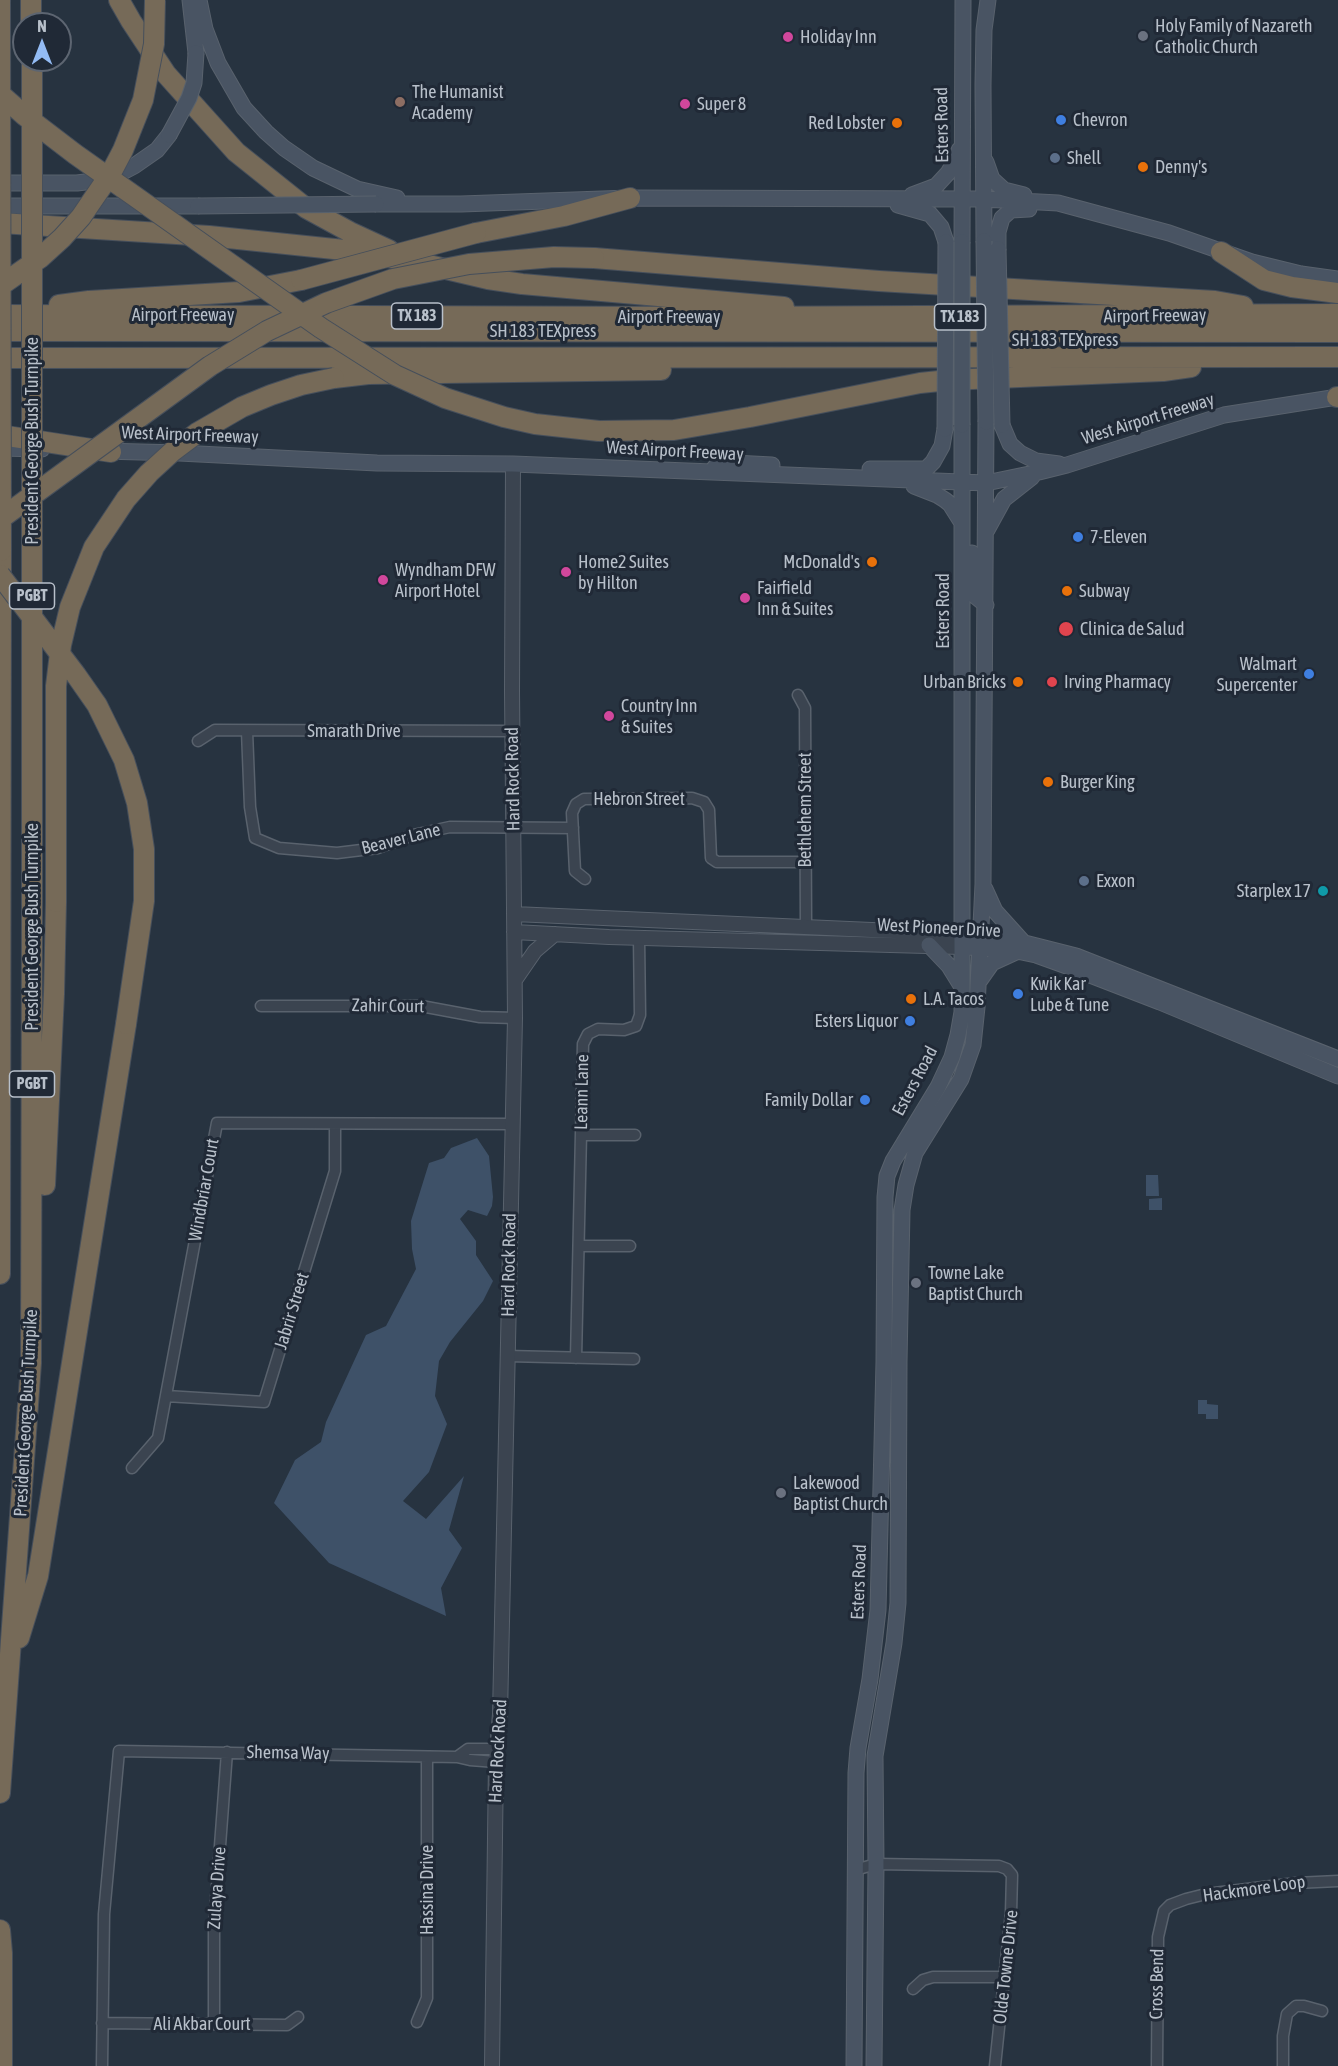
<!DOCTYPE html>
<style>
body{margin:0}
#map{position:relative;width:1338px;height:2066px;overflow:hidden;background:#273340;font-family:"Asap Condensed",sans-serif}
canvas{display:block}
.north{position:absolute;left:12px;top:12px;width:60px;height:60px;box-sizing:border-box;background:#202936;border:2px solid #5d6571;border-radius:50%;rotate:0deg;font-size:16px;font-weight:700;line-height:24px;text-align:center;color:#b8c0ca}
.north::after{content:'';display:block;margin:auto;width:21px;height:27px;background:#93bbf4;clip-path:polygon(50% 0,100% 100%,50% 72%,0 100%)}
</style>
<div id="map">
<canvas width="1338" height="2066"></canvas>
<div class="north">N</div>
</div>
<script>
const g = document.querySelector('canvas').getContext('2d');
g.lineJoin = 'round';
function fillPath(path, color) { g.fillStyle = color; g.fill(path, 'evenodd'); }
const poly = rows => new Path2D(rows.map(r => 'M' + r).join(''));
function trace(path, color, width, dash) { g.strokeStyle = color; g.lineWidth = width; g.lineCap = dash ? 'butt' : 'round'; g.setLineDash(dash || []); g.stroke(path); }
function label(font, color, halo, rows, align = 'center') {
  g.font = font + ' "Asap Condensed",sans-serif'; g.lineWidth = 6; g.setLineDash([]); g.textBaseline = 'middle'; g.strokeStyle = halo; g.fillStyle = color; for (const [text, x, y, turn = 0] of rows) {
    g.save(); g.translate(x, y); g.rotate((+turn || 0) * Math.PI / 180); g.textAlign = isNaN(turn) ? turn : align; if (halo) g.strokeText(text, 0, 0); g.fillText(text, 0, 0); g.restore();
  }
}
const water = poly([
 [477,1138,489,1156,493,1197,492,1206,487,1216,468,1210,460,1219,476,1241,476,1255,493,1281,483,1301,450,1342,439,1361,435,1396,447,1424,429,1472,403,1501,426,1519,464,1476,449,1530,462,1548,441,1588,446,1616,329,1563,274,1503,295,1460,321,1442,326,1422,366,1335,386,1326,416,1269,412,1249,411,1221,429,1163,444,1158,451,1148],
 [1146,1175,1158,1175,1159,1196,1146,1196],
 [1162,1198,1162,1210,1149,1210,1149,1199],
 [1198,1400,1207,1400,1207,1404,1218,1405,1218,1419,1206,1419,1206,1414,1198,1414]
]);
const minor = poly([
 [798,695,805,708,806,926],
 [247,731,250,807,255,838,279,848,337,853,378,848,413,835,450,827,573,828],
 [198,741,215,730,512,731],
 [585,879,575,871,572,813,576,804,584,799,692,798,704,802,709,810,711,858,717,862,804,862],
 [261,1006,421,1006,480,1017,515,1018],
 [581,1135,635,1135],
 [579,1246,630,1246],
 [507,1356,634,1359],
 [576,1358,583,1044,588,1034,598,1029,624,1030,636,1026,640,1015,639,938],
 [166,1396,264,1402,335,1171,335,1125],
 [132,1468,158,1438,217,1123,513,1124],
 [457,1757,468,1749,497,1749],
 [855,1870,876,1864,999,1866,1007,1869,1012,1875,1011,1913,995,2066],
 [913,1989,923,1980,933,1977,1004,1977],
 [417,2022,427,1998,427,1757],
 [102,2023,287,2025,298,2017],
 [214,2024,214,1926,227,1752],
 [102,2066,104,1914,119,1751,457,1757,470,1760,496,1762],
 [1157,2066,1158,1937,1164,1911,1170,1905,1186,1899,1206,1894,1296,1883,1338,1881],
 [1283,2066,1283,2036,1287,2014,1296,2006,1304,2006,1322,2011]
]);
const tertiary = poly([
 [514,914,961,934],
 [514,932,609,937,961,947],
 [515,980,535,951,555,934],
 [492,2066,496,1762,500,1714,515,1018,512,691,513,464]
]);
const secondary = poly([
 [190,0,196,53],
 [199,0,205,29,218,63,244,108,266,132,284,148,313,168,357,189,397,198],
 [986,162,992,179,1004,190,1024,195],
 [0,183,77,183,93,181,117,175,134,166,157,150,169,135],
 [912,195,936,186,948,173,958,156,959,150],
 [376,204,461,204,630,198,983,199,1058,203,1169,233,1252,262,1301,274,1338,279],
 [898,205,930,214,941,227,946,242],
 [0,206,198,206],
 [984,241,983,85,984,30,988,0],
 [962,242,963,0],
 [998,249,998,232,1002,218,1011,210,1029,209],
 [1002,425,1010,444,1020,453,1036,461,1059,464],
 [0,448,42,449],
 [102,451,179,453,377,463,513,464,986,483,1039,472,1067,465,1224,415,1338,397],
 [715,467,734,463,772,465],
 [870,469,926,469,933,462,942,446,945,429],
 [914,486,937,495,945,500,950,504,962,523],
 [987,530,1004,499,1032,477],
 [972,553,975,596,986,605],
 [985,889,995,911,1023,942],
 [973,934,1005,938,1076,956,1338,1059],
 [929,945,949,966,962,987],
 [970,947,1017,951,1036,955,1072,968,1160,1002,1338,1076],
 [980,980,992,963,1016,952],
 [854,2066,856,1773,858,1748,870,1679,878,1610,884,1362,885,1197,887,1176,893,1161,938,1087,952,1057,958,1035,962,1012,962,425],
 [874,2066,876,1864,875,1756,894,1643,898,1603,899,1362,902,1210,906,1185,915,1153,961,1079,973,1045,977,1007,983,884,986,422]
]);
const motorway = poly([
 [31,0,31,24],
 [119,0,131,21,166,74,236,152,306,208,350,232,389,250],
 [0,223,209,236,344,250,416,262,488,279,522,284,784,307],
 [476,233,564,216,630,198],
 [1221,252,1264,280,1292,287,1338,293],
 [594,258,879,281,1215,301,1243,306],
 [59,305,89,301,239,292,301,280],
 [0,315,712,317,1338,314],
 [0,331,1338,332],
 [0,358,1338,357],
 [334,378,368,374,661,370],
 [1337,397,1338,397],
 [599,431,674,430,750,417,920,383,949,380,1163,371,1191,367],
 [0,435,111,452],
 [45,1185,54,994,56,902],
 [0,1274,1,551],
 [19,1638,38,1576,126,1024],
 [0,1793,31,1363,32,903],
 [0,1930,2,1953,2,2066]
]);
const secondaryBridge = poly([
 [169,135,189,98,194,83,196,53],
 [198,206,376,204],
 [984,241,986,422],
 [962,242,962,425],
 [998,249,1002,425],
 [945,429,946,242]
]);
const motorwayBridge = poly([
 [0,0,1,551],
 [32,60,32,903],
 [0,94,24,115,75,154,321,328,395,375,445,398,504,417,535,424,599,431],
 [301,280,476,233],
 [0,286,40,258,62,238,81,217,111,173,123,150,143,100,154,44,155,0],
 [0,519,210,366,267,331,326,303,393,279,469,264,554,257,594,258],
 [0,575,76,675,97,705,124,760,137,803,144,849,144,901,126,1024],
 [56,902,56,686,61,645,70,607,94,547,126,499,149,473,173,451,197,433,242,407,271,395,301,385,334,378]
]);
const markers = [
 [1143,36,6,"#6b7280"],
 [788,37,6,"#d1479c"],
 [400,102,6,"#8d6e63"],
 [685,104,6,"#d1479c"],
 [1061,120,6,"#3f7fe0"],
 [897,123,6,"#e8710a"],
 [1055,158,6,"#5c6f8a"],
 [1143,167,6,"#e8710a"],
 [1078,537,6,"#3f7fe0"],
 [872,562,6,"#e8710a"],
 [566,572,6,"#d1479c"],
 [383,580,6,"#d1479c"],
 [1067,591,6,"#e8710a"],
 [745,598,6,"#d1479c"],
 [1066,629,8,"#e0444e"],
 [1309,674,6,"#3f7fe0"],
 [1018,682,6,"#e8710a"],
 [1052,682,6,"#e0444e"],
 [609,716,6,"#d1479c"],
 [1048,782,6,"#e8710a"],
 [1084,881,6,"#5c6f8a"],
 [1323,891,6,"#0f9aa8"],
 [1018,994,6,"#3f7fe0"],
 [911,999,6,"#e8710a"],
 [910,1021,6,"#3f7fe0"],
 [865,1100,6,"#3f7fe0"],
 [916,1283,6,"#6b7280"],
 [781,1493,6,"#6b7280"]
];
const shields = [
 [417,316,51],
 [960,317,51],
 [32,596,45],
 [32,1084,45]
];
const shieldNames = [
 ["TX 183",417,316],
 ["TX 183",960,317],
 ["PGBT",32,596],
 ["PGBT",32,1084]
];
const poiNames = [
 ["Holy Family of Nazareth",1155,26],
 ["Catholic Church",1155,47],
 ["Holiday Inn",800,37],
 ["The Humanist",412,92],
 ["Academy",412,113],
 ["Super 8",697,104],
 ["Chevron",1073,120],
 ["Red Lobster",885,123,"right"],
 ["Shell",1067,158],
 ["Denny's",1155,167],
 ["7-Eleven",1090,537],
 ["Home2 Suites",578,562],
 ["by Hilton",578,583],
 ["McDonald's",860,562,"right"],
 ["Wyndham DFW",395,570],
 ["Airport Hotel",395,591],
 ["Fairfield",757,588],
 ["Inn & Suites",757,609],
 ["Subway",1079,591],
 ["Clinica de Salud",1080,629],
 ["Walmart",1297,664,"right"],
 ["Supercenter",1297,685,"right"],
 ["Urban Bricks",1006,682,"right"],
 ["Irving Pharmacy",1064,682],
 ["Country Inn",621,706],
 ["& Suites",621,727],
 ["Burger King",1060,782],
 ["Exxon",1096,881],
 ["Starplex 17",1311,891,"right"],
 ["Kwik Kar",1030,984],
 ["Lube & Tune",1030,1005],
 ["L.A. Tacos",923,999],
 ["Esters Liquor",898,1021,"right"],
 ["Family Dollar",853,1100,"right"],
 ["Towne Lake",928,1273],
 ["Baptist Church",928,1294],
 ["Lakewood",793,1483],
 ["Baptist Church",793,1504]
];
const streetNames = [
 ["Esters Road",942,125,-91],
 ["Airport Freeway",183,315],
 ["Airport Freeway",1155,316,-1],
 ["Airport Freeway",669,317],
 ["SH 183 TEXpress",543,331],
 ["SH 183 TEXpress",1065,340],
 ["West Airport Freeway",1148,419,-17],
 ["West Airport Freeway",190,435,2],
 ["President George Bush Turnpike",32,441,-90],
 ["West Airport Freeway",675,451,3],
 ["Esters Road",943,611,-90],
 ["Smarath Drive",354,731],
 ["Hard Rock Road",513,779,-91],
 ["Hebron Street",639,799],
 ["Bethlehem Street",805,810,-90],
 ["Beaver Lane",401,839,-14],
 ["President George Bush Turnpike",32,927,-90],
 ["West Pioneer Drive",939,928,3],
 ["Zahir Court",388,1006,1],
 ["Esters Road",915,1081,-62],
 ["Leann Lane",582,1092,-89],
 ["Windbriar Court",204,1190,-80],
 ["Hard Rock Road",509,1265,-89],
 ["Jabrir Street",292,1311,-73],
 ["President George Bush Turnpike",26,1413,-87],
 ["Esters Road",859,1582,-88],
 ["Hard Rock Road",498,1751,-87],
 ["Shemsa Way",288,1753,1],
 ["Zulaya Drive",217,1888,-86],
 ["Hackmore Loop",1254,1889,-8],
 ["Hassina Drive",427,1890,-90],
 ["Olde Towne Drive",1006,1967,-84],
 ["Cross Bend",1157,1984,-89],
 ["Ali Akbar Court",202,2024]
];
fillPath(water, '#3e5168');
trace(minor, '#59626d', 13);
trace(tertiary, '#59626d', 16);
trace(secondary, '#59626d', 17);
trace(motorway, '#464f5b', 22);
trace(minor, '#3b4450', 10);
trace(tertiary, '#3b4450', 14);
trace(secondary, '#495463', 15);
trace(motorway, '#766a58', 20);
trace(secondaryBridge, '#59626d', 17, []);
trace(motorwayBridge, '#464f5b', 22, []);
trace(secondaryBridge, '#495463', 15);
trace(motorwayBridge, '#766a58', 20);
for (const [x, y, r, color] of markers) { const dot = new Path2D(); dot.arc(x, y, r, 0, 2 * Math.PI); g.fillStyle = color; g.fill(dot); trace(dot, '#202936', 2); }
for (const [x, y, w] of shields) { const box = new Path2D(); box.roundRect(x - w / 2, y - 13, w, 26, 4.5); g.fillStyle = '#202936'; g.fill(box); trace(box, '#b8c0ca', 1.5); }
label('bold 16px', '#b8c0ca', null, shieldNames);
label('18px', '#b8c0ca', '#202936', poiNames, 'left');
label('18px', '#b8c0ca', '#202936', streetNames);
</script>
